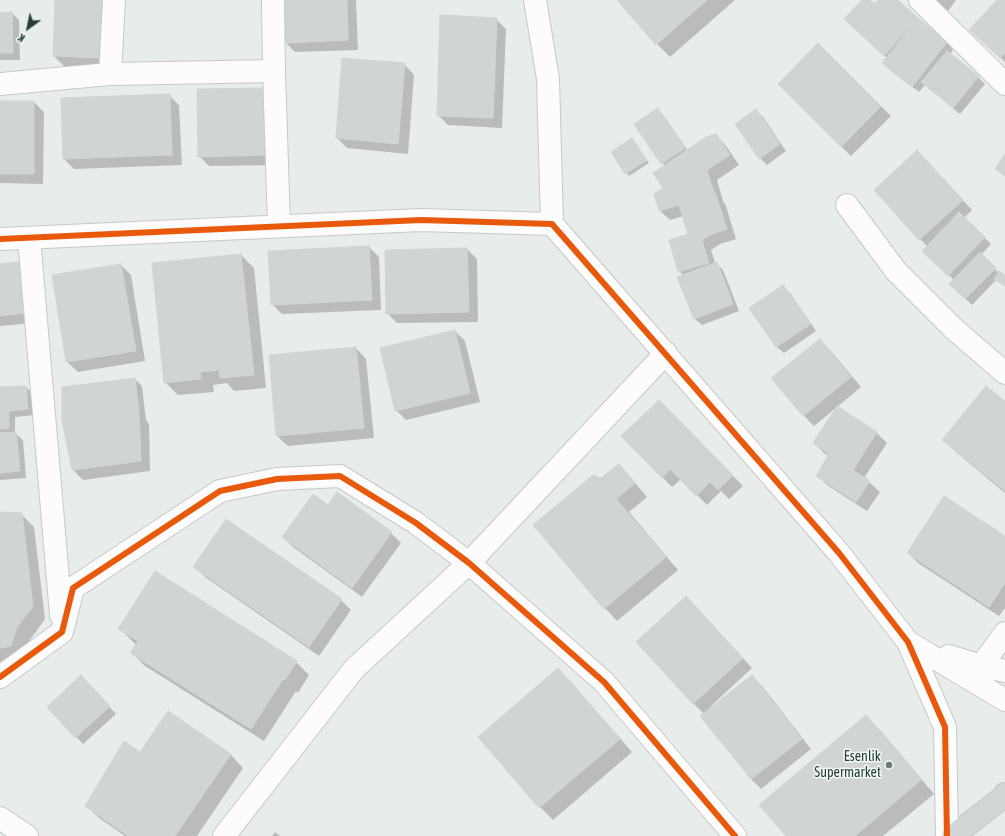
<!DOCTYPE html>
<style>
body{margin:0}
#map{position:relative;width:1005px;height:836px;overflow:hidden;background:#e8ecea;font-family:"Asap Condensed",sans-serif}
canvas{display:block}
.north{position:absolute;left:8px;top:8px;width:40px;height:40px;-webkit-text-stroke:3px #f6faf8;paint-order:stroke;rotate:213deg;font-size:11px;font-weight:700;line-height:16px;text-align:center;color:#263f39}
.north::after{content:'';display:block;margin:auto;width:14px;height:18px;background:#263f39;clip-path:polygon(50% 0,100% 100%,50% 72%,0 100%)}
</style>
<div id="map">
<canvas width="1005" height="836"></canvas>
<div class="north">K</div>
</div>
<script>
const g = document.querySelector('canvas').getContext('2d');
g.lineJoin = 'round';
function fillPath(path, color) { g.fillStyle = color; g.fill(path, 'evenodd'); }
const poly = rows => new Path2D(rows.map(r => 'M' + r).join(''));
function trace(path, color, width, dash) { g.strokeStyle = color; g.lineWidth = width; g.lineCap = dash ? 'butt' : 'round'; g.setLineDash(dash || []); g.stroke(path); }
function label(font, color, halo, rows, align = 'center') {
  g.font = font + ' "Asap Condensed",sans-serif'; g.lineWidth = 3; g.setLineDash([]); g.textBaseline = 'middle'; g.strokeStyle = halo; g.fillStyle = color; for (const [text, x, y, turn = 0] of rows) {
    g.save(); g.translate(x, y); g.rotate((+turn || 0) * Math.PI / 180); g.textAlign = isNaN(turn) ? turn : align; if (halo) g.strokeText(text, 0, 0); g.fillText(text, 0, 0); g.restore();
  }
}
const shadow = poly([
 [56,0,112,68,64,66,54,56],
 [300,0,356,0,358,50,295,52,285,42],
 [618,0,735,0,670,57,657,44],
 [863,0,869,0,875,5,879,0,896,0,917,19,947,43,953,50,950,54,978,77,985,84,960,114,925,85,919,92,890,70,883,63,887,58,852,26],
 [932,0,956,0,948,11],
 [998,0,1005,1,1005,62,977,36],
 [12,13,19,20,20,60,0,60,0,14],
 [496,19,506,29,502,128,448,125,438,115],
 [818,45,891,116,851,156,779,84],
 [404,64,414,75,408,154,347,148,337,138],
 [198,90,280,165,209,166,199,156],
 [169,95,179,105,182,165,74,169,64,159],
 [0,102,34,102,44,112,43,184,0,183],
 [658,110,664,116,688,151,716,135,726,146,739,165,717,180,723,201,726,206,736,239,720,244,711,250,715,263,716,263,723,270,739,311,702,325,695,319,679,277,683,275,679,271,689,235,684,216,670,220,659,210,665,188,665,166,635,125],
 [756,111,763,117,786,151,767,165,760,158],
 [632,139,649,163,629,176,612,153],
 [927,162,972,210,964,218,991,244,981,255,999,273,1005,276,1005,286,996,280,972,305,950,284,954,280,923,251,927,246,920,239],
 [369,247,379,257,381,310,282,314,272,304],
 [467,249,477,259,478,322,397,323,387,313],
 [241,255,254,268,266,388,234,391,227,383,213,385,214,392,178,395,165,382],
 [19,263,29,273,34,323,0,326,0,265],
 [121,265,131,275,145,361,78,372,67,362],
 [783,286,790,293,816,331,784,353,777,347,750,308],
 [455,331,465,341,480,402,406,420,396,410],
 [820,340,830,350,861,387,814,426,804,416,773,378],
 [356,348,366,359,374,438,288,446,277,436],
 [135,379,142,386,146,420,149,424,150,471,83,480,73,470],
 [26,387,32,393,35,415,15,417,15,433,23,440,26,478,0,480,0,388],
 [659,401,743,486,729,499,721,491,707,505,681,479,672,487,622,436],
 [1005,403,1005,493,957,453,944,440],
 [837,407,877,433,887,443,864,478,869,482,880,492,867,511,827,485,817,475,829,456,824,453,814,443],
 [619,465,631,478,647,497,629,512,678,570,617,621,605,608,602,479],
 [328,506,391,533,401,543,362,597,293,547,283,537],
 [0,513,21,514,34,527,45,619,30,640,24,659,0,662],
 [1005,537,1005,608,999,616,918,563,908,553],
 [195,567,341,600,351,610,319,656,205,577],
 [156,573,296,662,309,675,298,693,296,691,264,741,145,666,132,653,137,645,133,642,120,629],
 [696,607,752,668,711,706,712,708,752,676,762,686,811,749,761,789,751,779,704,714,693,703],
 [558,669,571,682,632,752,553,820,540,807,479,737],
 [88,683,116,714,83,744,48,707],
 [866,716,879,729,934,794,883,836,787,836],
 [141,754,231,755,243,768,197,836,125,836,99,818,86,805],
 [275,832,280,836,272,836]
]);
const building = poly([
 [55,0,104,0,102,58,53,56,55,0],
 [283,0,347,0,348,40,284,43,283,0],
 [617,0,707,0,656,45,617,0],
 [862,0,870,0,875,4,878,0,898,0,918,18,884,56,844,19,862,0],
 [997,0,1005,0,1005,53,1000,58,969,30,997,0],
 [12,12,13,53,0,53,0,13,12,12],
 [440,15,497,18,493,118,437,116,440,15],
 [918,18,947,42,912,87,882,63,918,18],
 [818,43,881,106,841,147,778,84,818,43],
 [947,51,979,76,953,108,921,82,947,51],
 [342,58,405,63,398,144,336,138,342,58],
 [269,88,270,155,198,157,197,89,269,88],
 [170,94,172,155,63,159,61,98,170,94],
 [0,101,34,101,34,174,0,174,0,101],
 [658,108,685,148,661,164,634,124,658,108],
 [756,109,780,144,759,159,735,124,756,109],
 [716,134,730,155,707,170,713,190,716,195,727,229,710,235,702,240,709,263,678,272,669,240,688,234,688,235,679,205,659,211,654,194,663,188,653,173,706,137,716,134],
 [632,138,647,160,625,174,611,152,632,138],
 [917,150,963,200,919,240,874,190,917,150],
 [1005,154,1005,176,995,169,1005,154],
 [959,212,985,237,948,276,922,251,959,212],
 [369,246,372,300,271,305,268,251,369,246],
 [467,248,469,312,386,314,385,250,467,248],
 [980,252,996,268,965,299,949,284,980,252],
 [241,254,254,375,220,378,219,370,200,372,201,379,164,383,152,263,241,254],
 [19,262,25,313,0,316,0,264,19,262],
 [717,262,733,304,694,319,677,277,717,262],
 [121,264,136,351,66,362,52,275,121,264],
 [999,271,1005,275,1005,286,994,279,999,271],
 [783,285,811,324,776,347,749,308,783,285],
 [455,330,470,393,395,411,380,348,455,330],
 [820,339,851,377,803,416,771,378,820,339],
 [356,347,364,428,276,436,269,355,356,347],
 [135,378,139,412,62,420,62,387,135,378],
 [26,386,28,409,9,411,9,428,0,429,0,387,26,386],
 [986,386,1005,401,1005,491,942,440,986,386],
 [659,400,733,475,718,490,710,482,696,496,670,469,662,478,621,436,659,400],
 [837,406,877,432,853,470,870,481,856,502,816,476,829,454,813,443,837,406],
 [139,412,141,461,72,470,62,420,139,412],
 [16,432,20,471,0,473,0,433,16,432],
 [619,464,635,483,616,499,666,557,604,609,533,525,593,475,601,478,619,464],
 [337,492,392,532,352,588,282,537,313,494,328,505,337,492],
 [944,496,1005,536,1005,583,989,607,907,553,944,496],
 [0,512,22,513,33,606,17,627,11,646,0,648,0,512],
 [226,519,342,599,309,647,193,567,226,519],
 [155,571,297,661,285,680,283,679,251,729,130,653,138,641,118,629,155,571],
 [686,596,743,658,693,704,636,642,686,596],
 [558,668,620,739,539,808,478,737,558,668],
 [81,675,110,706,75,738,47,707,81,675],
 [752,675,802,739,751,779,700,716,752,675],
 [168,711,231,754,175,836,128,836,85,806,124,741,140,752,168,711],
 [866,715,921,780,855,836,786,836,759,805,866,715]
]);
const minor = poly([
 [273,0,274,71],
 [535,0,548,79,552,224],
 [920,0,1005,84],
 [110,74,114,0],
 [0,84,110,74,274,71,279,226],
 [847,205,896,271,954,329,1005,373],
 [29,238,61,615],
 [0,239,421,220,552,224,839,553,908,642,945,727,947,836],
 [908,642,1005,700],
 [949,656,981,666,1005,671],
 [981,666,1005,633],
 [0,677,62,632,73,588,220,491,277,479,340,476,416,523,469,563,604,682,735,836],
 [0,818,27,836],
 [224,836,354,669,469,563,666,353]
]);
const major = poly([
 [953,836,1002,798,1005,794]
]);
const cycleway = poly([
 [0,239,421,220,552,224,839,553,908,642,945,727,947,836],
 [0,677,62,632,73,588,220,491,277,479,340,476,416,523,469,563,604,682,735,836]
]);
const markers = [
 [889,765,4,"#6a7c77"]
];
const poiNames = [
 ["Esenlik",881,757],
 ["Supermarket",881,773]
];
fillPath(shadow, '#0003');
fillPath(building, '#d0d5d3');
trace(building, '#d0d5d3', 1);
trace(minor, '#c5c9c7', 24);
trace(major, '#c3cac9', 24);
trace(minor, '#fcfcfc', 22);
trace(major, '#d0d6d5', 22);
trace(cycleway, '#e8590c', 6);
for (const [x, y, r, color] of markers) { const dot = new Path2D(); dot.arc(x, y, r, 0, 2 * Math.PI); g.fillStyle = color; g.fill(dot); trace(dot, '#f6faf8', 1.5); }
label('14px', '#263f39', '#f6faf8', poiNames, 'right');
</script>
